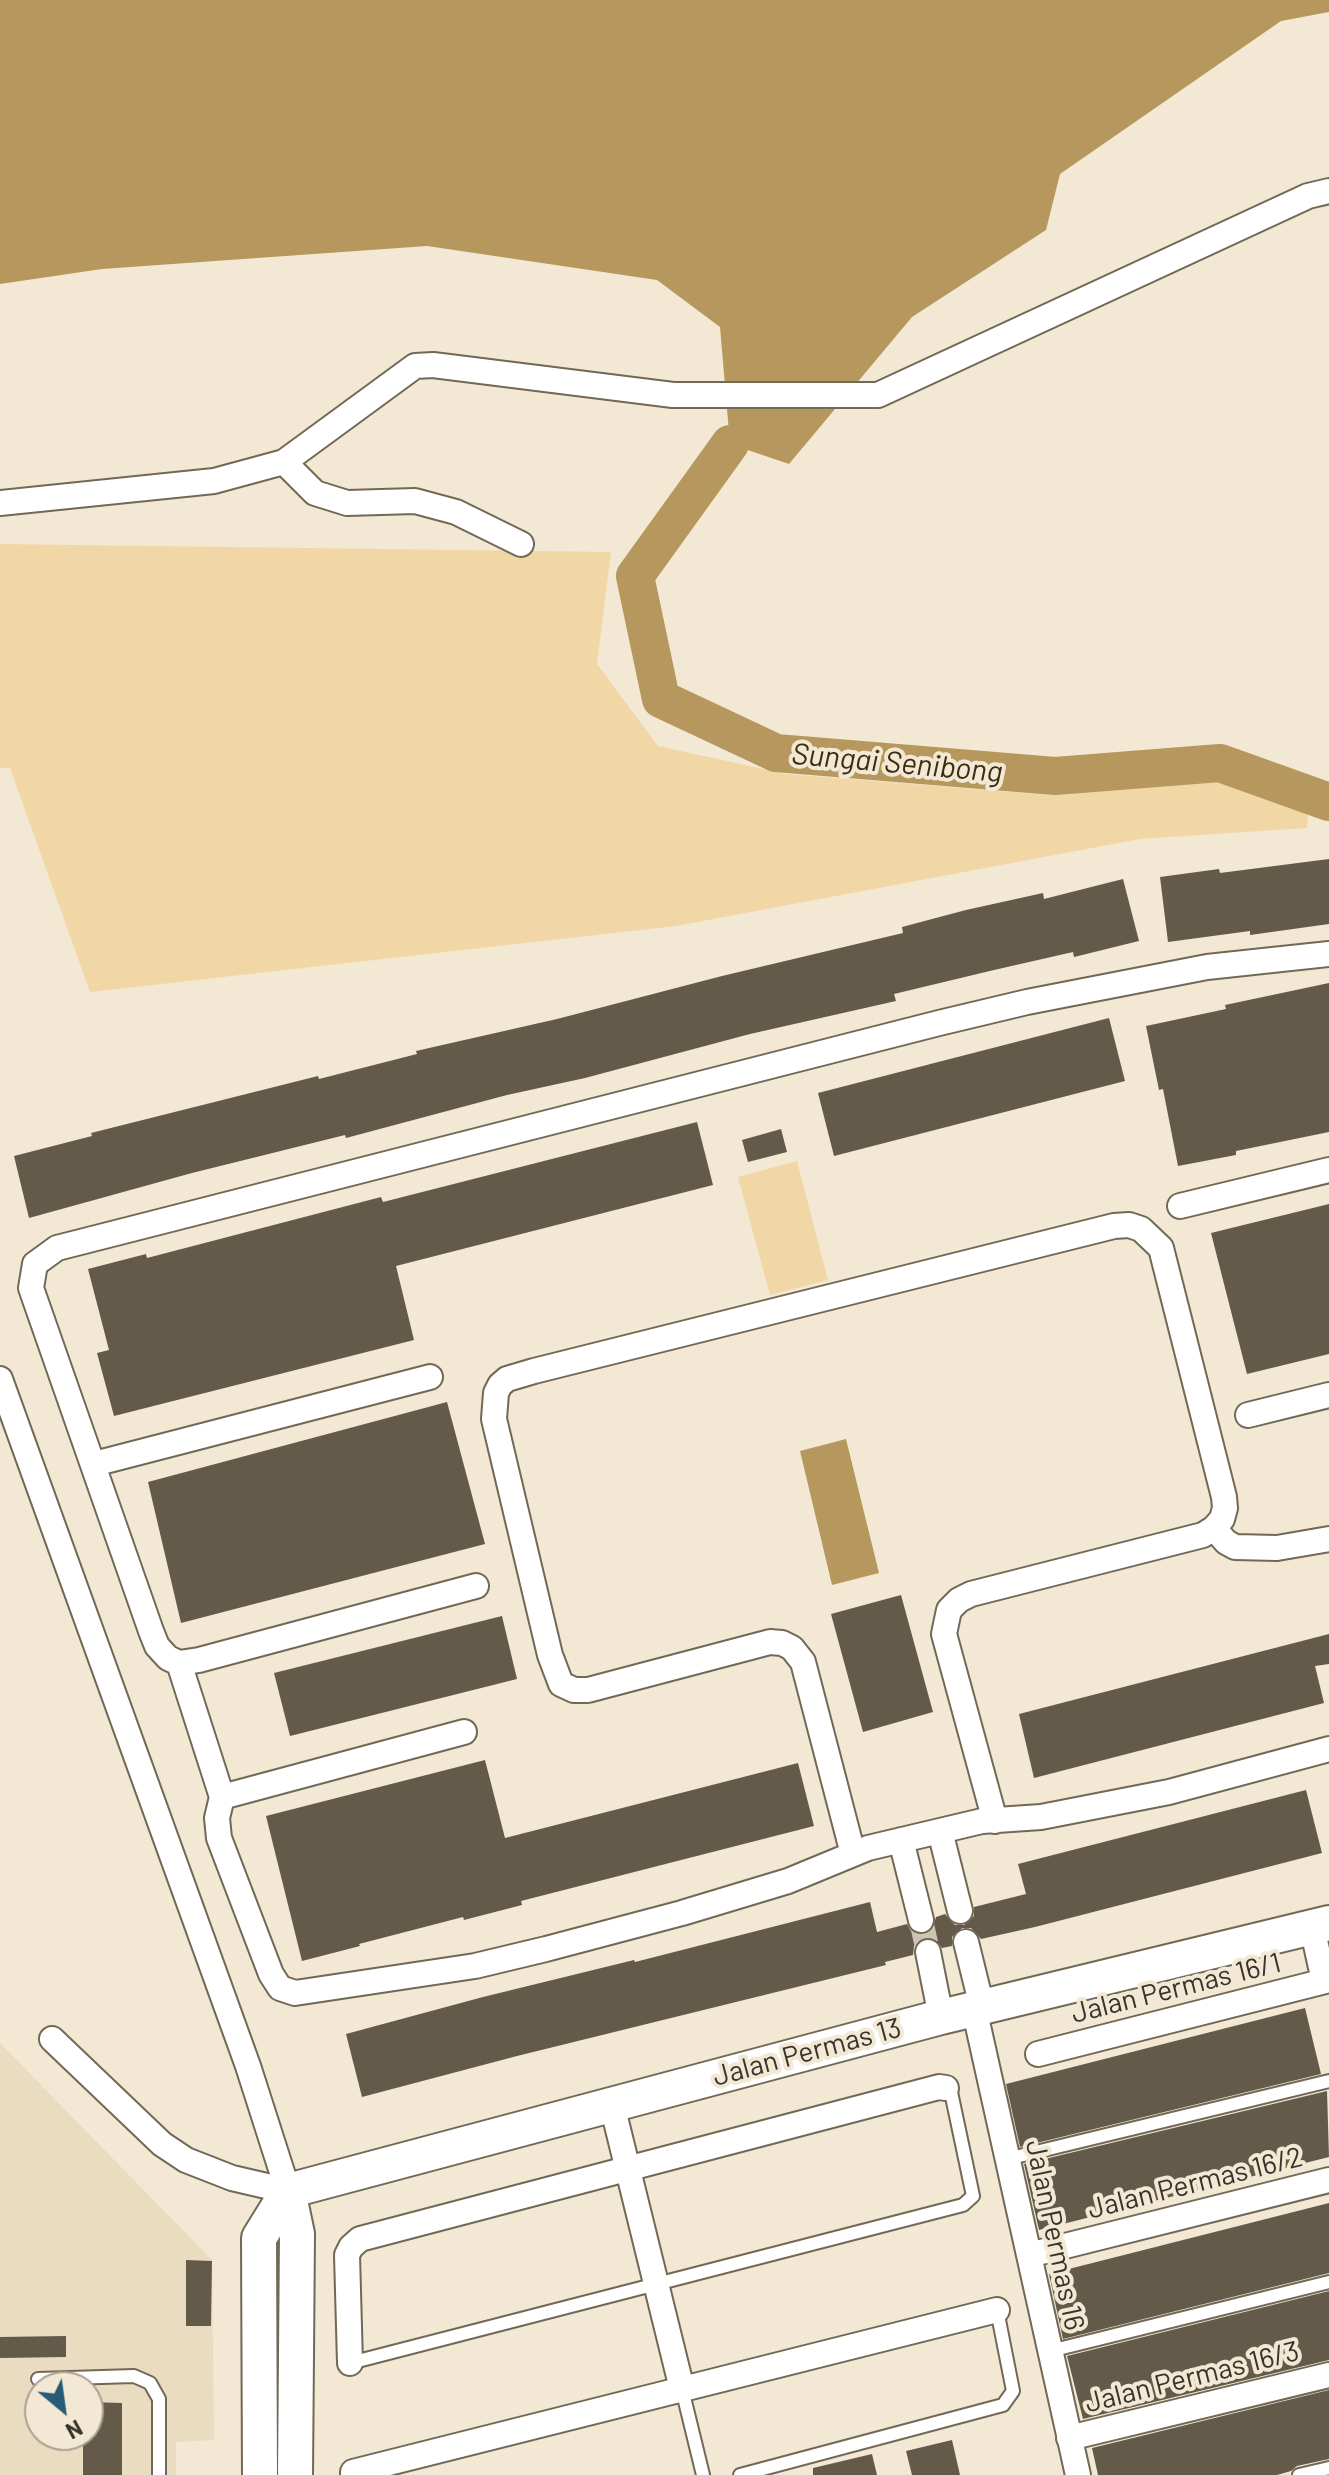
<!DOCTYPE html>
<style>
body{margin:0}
#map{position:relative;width:1329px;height:2475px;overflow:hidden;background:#f3e8d4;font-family:Barlow,sans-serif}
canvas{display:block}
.north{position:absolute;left:24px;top:2371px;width:80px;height:80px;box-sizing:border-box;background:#f3e8d4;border:2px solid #a8a091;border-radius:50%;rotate:151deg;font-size:22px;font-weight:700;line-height:32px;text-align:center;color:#38342d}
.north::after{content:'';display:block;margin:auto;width:28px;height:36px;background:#265c77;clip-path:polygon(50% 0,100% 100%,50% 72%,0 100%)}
</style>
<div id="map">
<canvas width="1329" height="2475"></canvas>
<div class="north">N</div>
</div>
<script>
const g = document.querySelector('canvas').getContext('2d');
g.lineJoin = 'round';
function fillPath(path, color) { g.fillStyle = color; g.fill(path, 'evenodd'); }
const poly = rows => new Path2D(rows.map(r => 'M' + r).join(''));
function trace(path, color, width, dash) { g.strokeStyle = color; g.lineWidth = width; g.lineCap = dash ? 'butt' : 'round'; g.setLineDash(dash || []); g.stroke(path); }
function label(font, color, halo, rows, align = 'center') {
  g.font = font + ' Barlow,sans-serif'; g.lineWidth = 8; g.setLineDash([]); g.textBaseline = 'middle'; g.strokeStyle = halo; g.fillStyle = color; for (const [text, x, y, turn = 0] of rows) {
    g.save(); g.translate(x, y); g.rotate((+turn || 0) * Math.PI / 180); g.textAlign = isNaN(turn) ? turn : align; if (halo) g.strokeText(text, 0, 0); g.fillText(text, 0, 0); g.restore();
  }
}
const built = poly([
 [0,2043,212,2260,214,2440,176,2442,176,2475,0,2475],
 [40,2387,88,2387,88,2435,40,2435]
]);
const green = poly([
 [0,544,611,552,597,664,658,746,786,774,1050,795,1221,778,1309,804,1307,828,1140,839,676,926,90,992,10,768,0,768],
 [797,1161,828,1280,770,1295,738,1177]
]);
const water = poly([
 [0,0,1329,0,1329,12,1281,21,1060,174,1046,230,912,317,789,464,730,444,720,327,657,280,427,246,102,269,0,284],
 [846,1439,879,1573,832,1585,800,1451]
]);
const river = poly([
 [730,444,635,576,661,699,776,753,1055,776,1220,763,1329,802]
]);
const building = poly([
 [1329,859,1329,924,1250,935,1250,931,1168,942,1160,877,1219,869,1220,873],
 [1123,879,1139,941,1074,957,1073,952,994,970,894,994,896,1001,750,1034,585,1078,507,1095,346,1138,345,1135,192,1173,29,1218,14,1156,92,1136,91,1133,318,1076,319,1079,417,1054,416,1051,557,1019,722,976,903,933,902,927,966,910,1043,893,1044,899],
 [1329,983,1329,1132,1236,1151,1236,1155,1178,1166,1163,1089,1159,1090,1146,1026,1226,1009,1225,1005],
 [1109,1018,1125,1081,834,1156,818,1093],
 [697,1122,713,1185,396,1266,414,1340,114,1416,97,1353,109,1350,88,1269,146,1254,147,1258,381,1197,383,1202],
 [781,1129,787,1152,748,1162,742,1140],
 [1329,1204,1329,1354,1247,1374,1211,1233],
 [447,1402,485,1544,181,1623,148,1482],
 [901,1595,933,1712,863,1732,831,1614],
 [502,1616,517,1679,290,1736,274,1673],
 [1329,1634,1329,1664,1315,1666,1324,1703,1034,1778,1019,1714],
 [485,1760,505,1838,798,1763,814,1826,521,1901,522,1905,464,1920,463,1917,359,1944,360,1946,302,1961,266,1816],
 [1306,1790,1322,1853,1035,1927,981,1939,971,1928,962,1928,952,1937,952,1946,942,1948,934,1938,924,1938,914,1946,913,1955,885,1962,886,1965,517,2056,362,2097,346,2034,483,1997,634,1960,635,1962,870,1902,877,1932,907,1924,911,1931,924,1935,932,1930,936,1917,945,1914,955,1925,964,1925,974,1916,974,1907,1026,1894,1018,1864],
 [1305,2008,1321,2074,1020,2147,1006,2084],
 [1327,2091,1329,2157,1039,2230,1024,2164],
 [1329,2203,1329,2273,1063,2339,1049,2274],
 [186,2260,212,2261,211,2326,186,2326],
 [1329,2291,1329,2360,1083,2419,1067,2356],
 [66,2336,66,2357,0,2358,0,2337],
 [1329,2390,1329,2459,1297,2466,1291,2471,1277,2475,1098,2475,1092,2448],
 [88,2402,122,2403,122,2475,83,2475,83,2435,88,2435],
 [952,2440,960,2475,912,2475,906,2451],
 [872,2454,877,2475,813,2475,813,2468]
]);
const minorTunnel = poly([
 [921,1920,928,1952]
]);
const service = poly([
 [1007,2159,1329,2081],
 [1050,2351,1329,2282],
 [350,2363,963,2205,973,2196,951,2092,946,2088],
 [38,2379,134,2376,150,2383,159,2399,159,2475],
 [682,2389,703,2475],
 [740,2475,1003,2405,1013,2391,997,2310],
 [1299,2475,1329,2468]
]);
const minor = poly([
 [284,462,315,493,347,503,415,501,456,512,521,544],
 [0,503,214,481,284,462,415,366,433,365,673,395,878,395,1308,196,1329,191],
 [1180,1206,1329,1170],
 [0,1379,248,2066,288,2191],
 [1248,1415,1329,1395],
 [94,1464,430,1377],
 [1214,1528,1226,1542,1235,1547,1277,1548,1329,1539],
 [476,1586,199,1660,179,1663,168,1658,157,1646,151,1631,31,1288,35,1264,57,1248,939,1023,1027,1002,1207,967,1329,954],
 [179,1663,222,1797,217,1818,219,1838,271,1974,280,1988,295,1993,475,1966,546,1949,682,1913,788,1881,868,1848,982,1821,1041,1817,1169,1792,1329,1749],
 [222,1797,464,1732],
 [940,1831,960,1911],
 [901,1840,921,1920],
 [853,1854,803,1662,792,1648,782,1643,770,1642,588,1690,574,1690,561,1684,550,1655,494,1419,496,1393,500,1385,507,1379,534,1371,1114,1226,1129,1225,1141,1229,1161,1248,1224,1497,1225,1508,1222,1519,1214,1528,1203,1535,971,1594,959,1600,949,1610,944,1634,995,1821],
 [1312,1927,1324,1981],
 [966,1942,982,2007],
 [928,1952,941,2017],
 [974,2008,1078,2475],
 [52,2039,162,2144,186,2160,232,2178,288,2191],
 [1038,2054,1329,1980],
 [612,2105,682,2389],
 [1029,2255,1329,2180],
 [350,2363,347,2255,351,2247,360,2239,939,2087,946,2088],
 [1069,2438,1329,2375],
 [353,2475,353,2472,997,2310]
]);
const secondary = poly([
 [288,2191,941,2017,1329,1923],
 [288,2191,297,2234,295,2475],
 [260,2475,259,2238,288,2191]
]);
const streetNames = [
 ["Jalan Permas 16/1",1176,1988,-14],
 ["Jalan Permas 13",807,2052,-15],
 ["Jalan Permas 16/2",1195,2183,-14],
 ["Jalan Permas 16",1055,2235,78],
 ["Jalan Permas 16/3",1192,2377,-14]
];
const waterNames = [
 ["Sungai Senibong",897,763,5]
];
fillPath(built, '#eadcc1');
fillPath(green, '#f1d7a6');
fillPath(water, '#b6985e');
trace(river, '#b6985e', 38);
fillPath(building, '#635a49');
trace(minorTunnel, '#cec4b3', 24, [24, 12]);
trace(service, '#716856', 16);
trace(minor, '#716856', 28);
trace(secondary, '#716856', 38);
trace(service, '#fff', 12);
trace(minor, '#fff', 24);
trace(secondary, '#fff', 34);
label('28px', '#38342d', '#f3e8d4', streetNames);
label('italic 30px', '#3a2d12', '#f3e8d4', waterNames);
</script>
